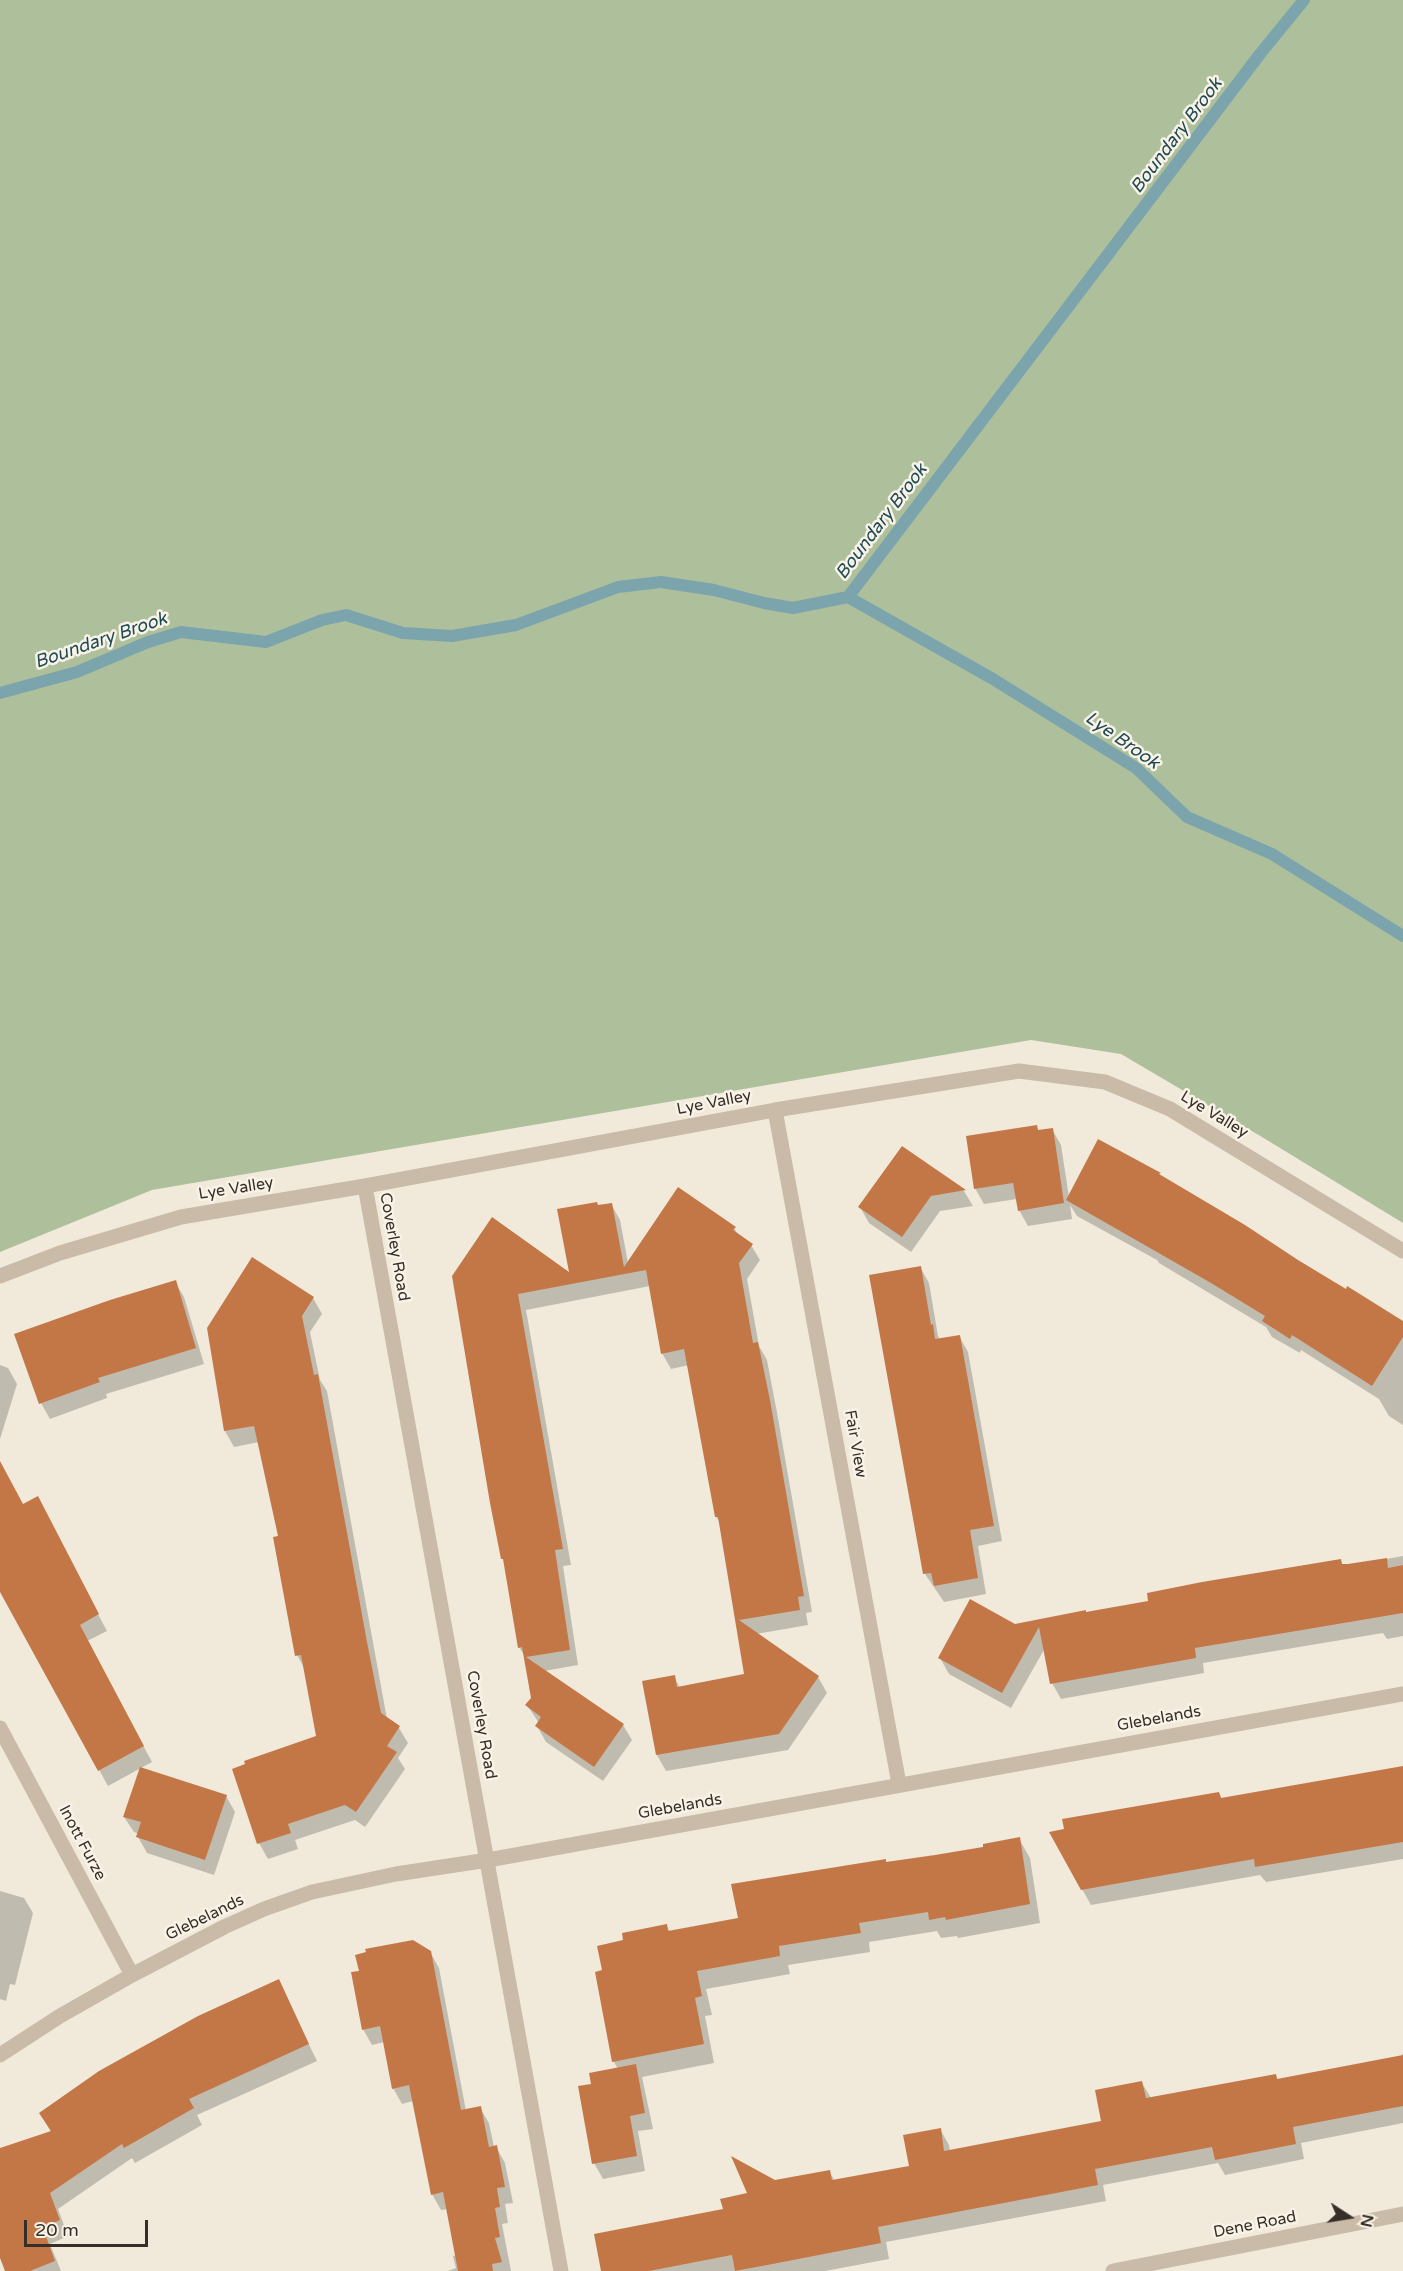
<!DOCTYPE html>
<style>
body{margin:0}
#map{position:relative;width:1403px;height:2271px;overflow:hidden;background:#f1eadb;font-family:"Varela Round",sans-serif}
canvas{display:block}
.north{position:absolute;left:1319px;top:2187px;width:60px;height:60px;-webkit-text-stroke:4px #f9f3e7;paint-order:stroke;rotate:102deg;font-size:16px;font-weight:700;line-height:24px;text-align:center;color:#362e28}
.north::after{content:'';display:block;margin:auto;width:21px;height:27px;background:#362e28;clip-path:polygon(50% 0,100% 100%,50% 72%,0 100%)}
.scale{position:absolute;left:24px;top:2220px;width:124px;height:27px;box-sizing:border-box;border:3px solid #362e28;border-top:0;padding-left:8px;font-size:18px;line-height:21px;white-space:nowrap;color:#362e28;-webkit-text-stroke:4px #f9f3e7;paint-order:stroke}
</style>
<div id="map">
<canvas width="1403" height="2271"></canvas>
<div class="north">N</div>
<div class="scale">20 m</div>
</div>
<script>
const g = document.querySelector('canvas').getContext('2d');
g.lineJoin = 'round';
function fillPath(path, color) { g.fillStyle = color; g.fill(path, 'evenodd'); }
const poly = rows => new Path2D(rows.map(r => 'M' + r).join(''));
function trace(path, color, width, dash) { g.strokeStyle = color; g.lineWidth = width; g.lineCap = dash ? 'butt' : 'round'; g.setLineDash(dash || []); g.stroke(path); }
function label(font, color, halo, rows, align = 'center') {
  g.font = font + ' "Varela Round",sans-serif'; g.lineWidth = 5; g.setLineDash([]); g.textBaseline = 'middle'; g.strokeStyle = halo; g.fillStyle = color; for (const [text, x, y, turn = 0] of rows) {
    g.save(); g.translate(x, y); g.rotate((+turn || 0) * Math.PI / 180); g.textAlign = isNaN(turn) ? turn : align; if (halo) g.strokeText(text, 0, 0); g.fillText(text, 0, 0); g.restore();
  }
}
const green = poly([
 [0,0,1403,0,1403,1223,1262,1137,1121,1054,1031,1040,152,1190,0,1252]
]);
const shadow = poly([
 [1052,1129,1061,1145,1069,1197,1159,1174,1162,1178,1298,1261,1403,1323,1403,1425,1389,1416,1379,1399,1301,1350,1300,1353,1272,1337,1266,1327,1159,1263,1157,1260,1077,1216,1070,1205,1072,1219,1028,1226,1019,1210,1017,1199,984,1204,975,1188,1039,1132],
 [902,1148,964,1191,973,1206,940,1211,911,1252,869,1223,860,1207],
 [611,1204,620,1220,628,1263,734,1228,739,1236,751,1245,760,1260,747,1279,759,1346,767,1360,778,1418,812,1612,806,1613,808,1625,756,1634,818,1677,827,1693,788,1750,666,1771,657,1755,644,1683,674,1677,680,1688,746,1675,721,1524,716,1517,689,1365,671,1369,662,1353,650,1286,526,1310,571,1565,563,1566,578,1665,544,1671,623,1725,632,1740,603,1781,546,1742,537,1726,539,1723,527,1705,532,1698,526,1658,519,1647,454,1276,571,1275,598,1206],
 [920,1267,929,1283,938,1336,940,1340,959,1336,968,1352,1002,1541,978,1546,986,1594,944,1602,925,1574],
 [175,1282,184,1297,204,1364,106,1394,107,1398,50,1419,41,1403],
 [313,1298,322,1314,310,1332,320,1380,327,1391,387,1719,399,1728,408,1743,398,1758,405,1769,365,1827,355,1820,295,1840,298,1849,268,1859,259,1843,234,1770,318,1737,306,1671,297,1655,280,1538,259,1442,234,1447,225,1431,208,1328],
 [0,1365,8,1368,17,1384,0,1439],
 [0,1480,61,1545,107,1631,87,1641,152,1762,108,1786,0,1589],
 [1403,1556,1403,1636,1387,1639,1383,1633,1203,1663,1204,1673,1061,1699,1052,1683,1045,1648,1011,1708,949,1674,940,1658,1015,1625,1150,1602,1340,1560,1343,1565,1348,1566],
 [1403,1768,1403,1859,1266,1882,1260,1875,1091,1905,1082,1889,1219,1793,1222,1800],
 [226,1796,235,1812,214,1875,147,1853,138,1837,139,1834,134,1832,124,1817],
 [1019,1839,1030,1858,1040,1923,958,1938,957,1936,941,1938,937,1931,869,1942,870,1952,788,1965,790,1974,706,1989,712,2015,705,2016,714,2063,642,2077,653,2129,638,2131,645,2171,603,2179,594,2163,593,2085,618,2069,614,2062,603,1971,625,1942,666,1925,671,1933,739,1919,887,1864,985,1848],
 [0,1891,24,1898,33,1913,15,1985,10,1984,6,2001,0,1999],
 [430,1952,439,1968,466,2111,480,2108,489,2123,494,2147,496,2147,505,2163,513,2203,505,2204,508,2223,502,2224,511,2271,448,2271,456,2268,453,2256,457,2255,448,2209,441,2210,432,2194,413,2101,402,2104,393,2088,384,2042,372,2045,363,2029],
 [278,1981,317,2061,197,2115,202,2125,135,2163,132,2158,58,2209,68,2236,50,2244,61,2271,7,2271,0,2254,0,2150,51,2132,41,2114],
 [1402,2054,1403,2054,1403,2123,1301,2143,1304,2159,1225,2175,1218,2163,1103,2185,1106,2201,886,2242,889,2259,825,2271,603,2271,724,2211,750,2194,775,2182,829,2172,835,2181,910,2167,940,2129,949,2145,950,2151,1103,2122,1142,2083,1151,2098,1276,2076,1278,2080,1402,2057]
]);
const stream = poly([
 [848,597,993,679,1136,768,1187,817,1272,854,1403,936],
 [0,693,77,672,148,642,181,632,266,642,322,620,346,615,403,633,452,636,516,625,618,587,661,582,714,590,764,603,793,608,848,597,1260,54,1304,0]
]);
const building = poly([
 [1037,1125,1038,1130,1053,1128,1064,1203,1018,1211,1013,1183,974,1189,966,1136],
 [1098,1139,1161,1173,1159,1174,1245,1225,1298,1260,1346,1289,1347,1286,1403,1321,1403,1337,1372,1386,1292,1335,1290,1339,1262,1321,1265,1316,1211,1283,1066,1200],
 [902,1146,966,1190,931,1196,902,1237,858,1207],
 [678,1187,736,1227,733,1230,753,1244,739,1263,753,1343,758,1342,770,1400,804,1596,798,1597,800,1610,739,1620,819,1676,779,1734,656,1755,642,1681,675,1675,677,1687,744,1674,718,1517,715,1517,684,1349,661,1354,646,1270,518,1294,563,1549,555,1550,570,1650,526,1657,624,1724,594,1767,535,1726,541,1717,525,1705,531,1698,522,1647,518,1648,503,1559,501,1559,490,1503,452,1276,492,1217,569,1272,557,1209,597,1202,598,1205,612,1203,624,1267],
 [252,1257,314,1297,302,1316,314,1375,318,1374,367,1642,381,1713,400,1726,387,1746,397,1752,356,1812,345,1805,288,1824,291,1833,257,1844,232,1769,245,1764,244,1761,316,1736,301,1655,295,1656,273,1537,278,1536,254,1426,224,1431,207,1328],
 [921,1266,931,1325,933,1324,935,1339,960,1335,994,1526,970,1530,978,1578,934,1586,931,1573,923,1574,869,1275],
 [176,1280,196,1348,98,1378,100,1382,39,1404,14,1334,110,1300],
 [0,1461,23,1504,38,1496,99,1614,80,1625,144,1746,98,1771,0,1592],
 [1387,1558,1388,1568,1403,1565,1403,1613,1195,1648,1196,1658,1050,1684,1039,1627,1002,1693,938,1658,970,1599,1015,1624,1086,1610,1086,1612,1148,1601,1147,1593,1202,1582,1341,1559,1342,1564,1348,1564],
 [1403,1766,1403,1842,1255,1867,1254,1859,1081,1890,1049,1832,1064,1829,1062,1819,1219,1792,1221,1798],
 [140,1767,227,1795,205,1860,136,1837,141,1822,123,1817],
 [1020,1837,1030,1904,946,1920,945,1917,929,1920,928,1912,859,1923,861,1933,779,1946,780,1956,697,1971,702,1996,695,1998,704,2044,612,2062,595,1972,602,1970,597,1946,623,1940,622,1933,667,1924,668,1931,738,1918,731,1884,886,1859,886,1862,935,1855,983,1847,983,1844],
 [413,1940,431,1951,461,2110,481,2106,489,2147,497,2145,505,2187,497,2188,500,2207,495,2208,500,2237,495,2238,502,2262,492,2264,493,2271,458,2271,443,2192,431,2195,409,2085,392,2089,380,2026,362,2030,351,1972,359,1971,355,1955,366,1952,365,1949],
 [279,1979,309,2044,189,2099,194,2108,124,2148,122,2144,50,2193,60,2220,43,2228,55,2261,30,2271,5,2271,0,2258,0,2148,51,2131,39,2113,99,2071,198,2016],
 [1403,2055,1403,2106,1293,2127,1296,2144,1215,2160,1212,2147,1095,2169,1098,2185,878,2227,881,2243,762,2266,735,2271,732,2255,649,2271,601,2271,594,2234,723,2209,720,2199,747,2193,731,2156,775,2180,830,2170,832,2180,909,2166,903,2135,941,2128,944,2151,1101,2121,1095,2090,1142,2081,1146,2098,1276,2074,1277,2079],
 [636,2064,645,2113,630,2116,637,2156,592,2164,578,2086,591,2084,589,2073]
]);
const minor = poly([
 [775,1110,899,1784],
 [365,1186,561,2271],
 [0,1276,60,1253,181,1217,365,1186,775,1110,1019,1071,1105,1082,1170,1109,1403,1251],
 [0,1728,132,1975],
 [0,2055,60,2016,132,1975,224,1927,264,1909,312,1892,396,1874,488,1860,1403,1694],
 [1113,2271,1403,2214]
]);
const streetNames = [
 ["Lye Valley",714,1103,-11],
 ["Lye Valley",1214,1115,31],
 ["Lye Valley",236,1189,-9],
 ["Coverley Road",394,1247,80],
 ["Fair View",855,1444,80],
 ["Glebelands",1159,1719,-10],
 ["Coverley Road",481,1725,80],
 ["Glebelands",680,1807,-10],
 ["Inott Furze",82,1843,62],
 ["Glebelands",205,1918,-26],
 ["Dene Road",1255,2225,-11]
];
const waterNames = [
 ["Boundary Brook",1177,136,-53],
 ["Boundary Brook",882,522,-53],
 ["Boundary Brook",101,641,-19],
 ["Lye Brook",1122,741,35]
];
fillPath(green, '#aec09b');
fillPath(shadow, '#0003');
trace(stream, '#7ba4ad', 12);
fillPath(building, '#c37747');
trace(minor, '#c9bba7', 15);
label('16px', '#362e28', '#f9f3e7', streetNames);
label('italic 18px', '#1e4a56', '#f9f3e7', waterNames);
</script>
